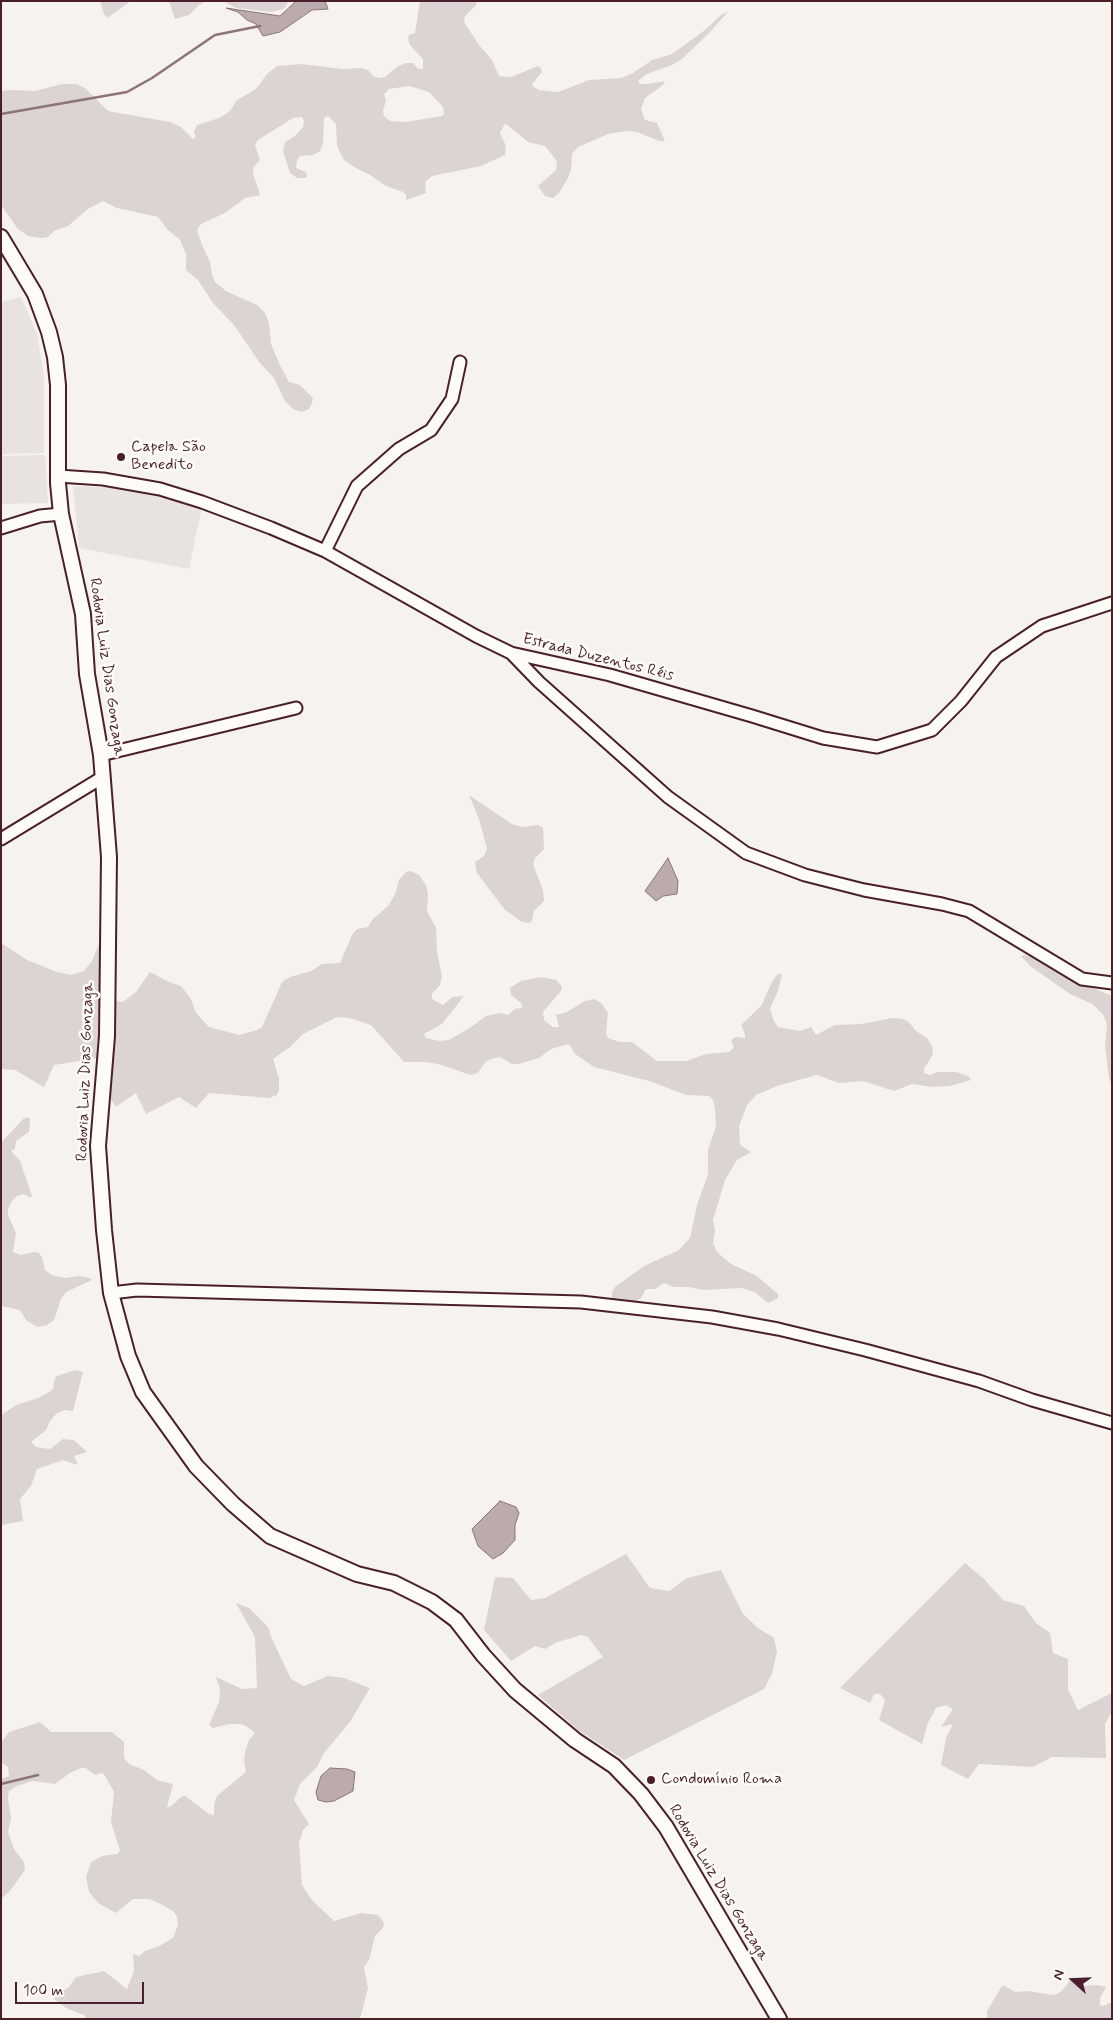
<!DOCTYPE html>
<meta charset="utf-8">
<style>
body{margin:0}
#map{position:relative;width:1113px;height:2020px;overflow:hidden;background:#f6f3ef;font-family:Mynerve,sans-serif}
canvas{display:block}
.frame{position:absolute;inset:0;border:2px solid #4a1f2b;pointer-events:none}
.north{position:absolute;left:1048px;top:1955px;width:50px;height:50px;-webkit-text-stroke:4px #fdfcf7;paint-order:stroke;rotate:290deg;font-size:14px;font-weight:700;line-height:20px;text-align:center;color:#4a1f2b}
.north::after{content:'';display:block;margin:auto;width:18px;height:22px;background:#4a1f2b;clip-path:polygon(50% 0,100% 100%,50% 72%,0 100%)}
.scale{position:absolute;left:15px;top:1982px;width:129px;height:22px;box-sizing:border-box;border:2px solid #4a1f2b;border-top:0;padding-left:6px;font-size:15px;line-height:18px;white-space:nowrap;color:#4a1f2b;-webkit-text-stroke:4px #fdfcf7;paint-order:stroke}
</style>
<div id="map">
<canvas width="1113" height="2020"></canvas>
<div class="frame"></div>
<div class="north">N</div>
<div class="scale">100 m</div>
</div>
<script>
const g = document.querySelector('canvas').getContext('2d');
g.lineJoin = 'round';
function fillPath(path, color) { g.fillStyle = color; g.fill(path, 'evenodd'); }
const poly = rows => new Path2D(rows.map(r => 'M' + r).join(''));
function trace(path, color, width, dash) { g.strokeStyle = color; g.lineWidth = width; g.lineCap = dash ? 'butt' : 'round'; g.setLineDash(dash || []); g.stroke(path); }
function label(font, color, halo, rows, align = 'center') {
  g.font = font + ' Mynerve,sans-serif'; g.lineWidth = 5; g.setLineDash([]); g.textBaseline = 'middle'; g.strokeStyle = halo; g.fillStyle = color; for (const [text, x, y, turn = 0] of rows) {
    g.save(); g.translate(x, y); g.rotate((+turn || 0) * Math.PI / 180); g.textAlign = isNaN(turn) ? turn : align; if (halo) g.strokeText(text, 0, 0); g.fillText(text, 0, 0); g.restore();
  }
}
const built = poly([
 [21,297,37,334,44,375,44,453,1,454,1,302],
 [45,455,48,503,1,504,1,456],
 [73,486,122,488,202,507,189,569,79,548]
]);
const green = poly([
 [100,1,131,1,107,18,104,14],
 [169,1,206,1,199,5,189,15,175,19],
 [223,1,289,1,284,9,271,12,236,8],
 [420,1,477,1,476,5,465,16,464,22,479,45,492,60,499,76,511,77,538,66,541,68,542,72,533,83,532,86,539,90,558,92,589,80,621,78,633,73,652,60,672,54,705,30,722,14,728,12,708,34,682,59,672,65,647,74,638,81,640,84,648,84,665,81,663,85,645,98,641,109,645,120,657,123,665,141,659,141,637,132,626,131,608,134,578,147,572,154,571,169,568,178,559,193,553,198,545,196,538,186,556,170,557,165,556,160,545,146,528,142,506,124,504,125,500,133,506,146,505,155,481,166,432,176,425,182,426,193,406,200,406,194,403,192,386,186,370,175,354,167,344,160,337,146,336,124,328,116,324,118,323,143,320,151,313,155,300,156,297,160,296,168,306,172,307,176,305,178,297,178,290,173,283,151,285,142,295,136,303,127,304,121,302,117,293,118,258,140,255,145,260,160,253,168,253,173,260,195,245,198,225,213,201,224,197,230,202,245,210,262,212,275,215,282,226,291,257,305,265,313,269,323,271,344,280,365,289,382,300,385,313,398,312,403,309,409,302,412,293,409,285,401,274,378,260,363,234,325,213,303,198,280,186,270,186,254,180,240,167,229,158,217,117,208,103,201,88,209,68,226,54,231,48,237,42,238,28,236,18,229,1,205,1,91,11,90,35,91,62,84,76,84,85,88,108,111,170,122,181,127,193,139,196,136,194,132,197,125,219,118,230,111,237,100,256,89,267,74,277,66,301,64,343,69,362,68,368,70,373,76,379,78,385,77,398,66,406,63,413,63,418,69,423,69,423,59,410,45,408,39,409,35,415,33],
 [409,86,429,92,443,107,444,113,442,116,406,122,390,121,384,116,383,111,386,101,384,94,389,89],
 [469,795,512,824,522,827,538,825,543,828,544,849,535,858,533,864,543,890,544,901,534,911,532,921,530,923,522,922,505,910,477,873,475,862,484,856,487,849,479,819],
 [411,871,419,875,426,885,428,895,427,911,436,928,437,951,442,977,440,985,432,994,432,999,443,1005,452,997,464,996,442,1024,424,1034,426,1038,440,1041,449,1040,468,1029,486,1016,500,1013,508,1015,515,1009,522,1008,522,1004,511,995,510,988,521,981,541,977,556,980,562,987,561,991,543,1012,544,1020,553,1027,559,1027,556,1015,567,1012,585,1001,595,999,602,1004,608,1013,606,1033,608,1038,619,1042,632,1042,657,1061,686,1061,706,1054,729,1052,734,1047,731,1040,736,1037,745,1038,745,1034,741,1025,761,1006,773,980,779,973,782,975,778,991,770,1009,774,1021,778,1027,800,1031,811,1027,816,1035,835,1025,862,1024,892,1018,903,1019,909,1022,916,1031,927,1038,932,1046,933,1054,924,1069,924,1073,930,1075,938,1072,956,1072,968,1076,971,1080,950,1086,933,1087,912,1084,894,1091,863,1081,839,1083,817,1075,777,1086,756,1095,747,1105,739,1126,740,1145,751,1152,737,1160,725,1180,713,1220,715,1231,713,1243,717,1252,731,1264,757,1276,778,1294,778,1298,768,1303,756,1293,742,1288,703,1290,689,1287,674,1287,664,1283,655,1289,646,1289,641,1298,631,1304,617,1303,612,1298,612,1292,615,1287,644,1266,679,1250,690,1238,697,1205,708,1174,708,1150,716,1126,715,1108,713,1100,709,1096,686,1095,649,1081,594,1067,575,1054,569,1044,551,1049,539,1058,519,1064,512,1064,500,1057,491,1059,485,1062,478,1073,470,1075,442,1065,426,1062,404,1062,371,1025,349,1018,337,1017,303,1034,290,1047,273,1059,279,1079,279,1091,277,1095,269,1098,209,1093,196,1108,179,1097,146,1114,136,1093,116,1107,108,1095,112,1078,110,1034,99,1058,54,1065,44,1087,15,1070,1,1069,1,943,27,960,57,972,71,975,84,971,92,961,101,939,110,1000,123,1002,136,992,150,972,169,982,181,986,191,999,196,1013,209,1027,239,1035,257,1030,262,1027,282,982,290,977,311,971,322,964,340,963,352,935,357,929,368,927,372,920,389,905,396,892,399,880,406,872],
 [1024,955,1032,957,1061,975,1112,996,1112,1086,1109,1078,1105,1047,1107,1024,1103,1014,1092,1004,1070,994,1030,966,1021,956],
 [28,1117,30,1119,29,1132,16,1141,15,1149,11,1151,20,1161,32,1196,31,1198,24,1194,17,1196,12,1201,8,1209,8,1215,16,1233,13,1252,21,1255,34,1252,39,1253,42,1257,45,1270,52,1275,65,1278,80,1276,90,1278,92,1280,66,1292,61,1299,54,1320,47,1325,37,1327,26,1320,20,1310,1,1306,1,1143,23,1119],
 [77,1370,83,1372,73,1411,65,1410,57,1413,50,1421,46,1430,31,1442,36,1447,50,1449,63,1439,74,1440,87,1452,74,1456,78,1465,63,1460,37,1469,31,1486,20,1499,23,1521,1,1525,1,1415,16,1405,38,1398,51,1391,53,1388,55,1378,59,1375],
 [626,1554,650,1588,669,1591,687,1578,721,1570,743,1614,758,1628,774,1638,777,1652,772,1674,764,1689,624,1760,578,1730,538,1695,603,1657,588,1637,581,1635,555,1643,545,1649,535,1646,511,1661,484,1630,495,1577,513,1578,531,1600,545,1598],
 [965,1563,984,1579,1003,1600,1024,1606,1036,1623,1050,1633,1053,1653,1068,1659,1068,1690,1078,1710,1112,1693,1112,1711,1105,1724,1106,1758,1052,1757,1033,1767,979,1764,968,1779,941,1765,946,1738,953,1724,941,1727,953,1709,946,1705,936,1708,928,1723,922,1744,879,1720,885,1700,880,1694,874,1694,870,1703,840,1688],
 [236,1603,249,1608,268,1627,272,1639,291,1679,304,1686,328,1676,344,1678,370,1688,350,1722,324,1753,317,1767,300,1784,294,1800,309,1824,303,1830,299,1843,302,1885,312,1900,334,1921,361,1913,378,1915,384,1923,383,1928,375,1936,369,1960,364,1967,368,1988,360,2019,84,2019,86,2016,66,2008,54,1999,59,1993,68,1988,76,1977,104,1971,127,1989,134,1971,133,1954,139,1956,145,1951,159,1946,173,1938,178,1925,177,1917,174,1912,163,1905,149,1899,133,1899,116,1913,98,1903,89,1892,86,1877,91,1862,102,1856,117,1854,120,1851,111,1822,114,1792,104,1774,101,1773,95,1775,86,1768,81,1768,70,1773,55,1784,33,1781,17,1786,9,1791,8,1798,11,1818,8,1832,14,1849,24,1862,25,1870,10,1891,1,1899,1,1779,9,1776,8,1767,1,1762,1,1743,9,1732,40,1722,51,1732,112,1732,124,1742,124,1758,129,1764,144,1770,157,1780,173,1784,167,1807,170,1807,181,1797,185,1796,209,1814,214,1815,214,1804,217,1796,246,1772,244,1760,245,1752,249,1740,255,1733,246,1726,240,1724,229,1724,213,1728,209,1725,219,1702,220,1689,216,1677,242,1689,257,1688,255,1637],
 [1076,1978,1083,1986,1097,1985,1106,1987,1100,1998,1100,2005,1103,2006,1112,2002,1112,2019,987,2019,987,2011,1002,1986,1005,1986,1015,1992,1027,1991,1054,1995,1062,1991,1071,1979]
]);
const water = poly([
 [296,1,325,1,328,9,312,10,280,32,263,36,256,24,247,20,238,12,226,8,280,16,296,1],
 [668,858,678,881,677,894,663,896,656,901,645,891,668,858],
 [500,1501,516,1507,519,1513,515,1525,515,1540,503,1553,493,1559,478,1546,472,1529,500,1501],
 [330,1768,347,1769,355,1772,353,1791,334,1801,326,1802,318,1800,316,1792,321,1776,330,1768]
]);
const stream = poly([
 [1,114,127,92,152,78,215,35,260,26],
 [1,1784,38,1775]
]);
const minor = poly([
 [58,476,103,479,160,489,202,502,271,528,325,551,476,636,511,653,610,675,752,716,823,738,877,747,932,730,961,701,996,657,1042,626,1112,603],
 [1,528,40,516,61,514],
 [325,551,357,486,399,449,431,430,452,399,460,362],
 [511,653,539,682,668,797,746,853,805,875,864,890,942,904,969,911,1082,979,1112,983],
 [101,755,296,708],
 [1,839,103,777],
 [111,1293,137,1290,581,1302,712,1317,778,1329,865,1350,979,1381,1032,1400,1112,1423]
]);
const major = poly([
 [1,237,35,294,49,332,55,357,58,385,58,483,61,514,83,614,87,674,101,755,109,857,107,1036,98,1146,104,1230,111,1293,128,1356,143,1392,196,1466,233,1504,270,1536,357,1574,394,1583,432,1602,456,1620,483,1655,515,1690,575,1740,614,1766,641,1794,666,1827,779,2019]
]);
const markers = [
 [121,457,5,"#4a1f2b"],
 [651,1780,5,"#4a1f2b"]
];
const poiNames = [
 ["Capela São",131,448],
 ["Benedito",131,466],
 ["Condomínio Roma",661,1780]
];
const streetNames = [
 ["Estrada Duzentos Réis",598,658,14],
 ["Rodovia Luiz Dias Gonzaga",106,667,82],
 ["Rodovia Luiz Dias Gonzaga",86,1072,-88],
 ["Rodovia Luiz Dias Gonzaga",718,1883,59]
];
fillPath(built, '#e9e3e0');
fillPath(green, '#dcd4d2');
fillPath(water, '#bbabac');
trace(water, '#8e7378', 1);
trace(stream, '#8e7378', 2.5);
trace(minor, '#4a1f2b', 15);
trace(major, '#4a1f2b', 18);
trace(minor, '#fdfcf7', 11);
trace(major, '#fdfcf7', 14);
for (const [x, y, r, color] of markers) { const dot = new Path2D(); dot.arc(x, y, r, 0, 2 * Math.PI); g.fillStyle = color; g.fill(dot); trace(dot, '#fdfcf7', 2); }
label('16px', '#4a1f2b', '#fdfcf7', poiNames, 'left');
label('16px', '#4a1f2b', '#fdfcf7', streetNames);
</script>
